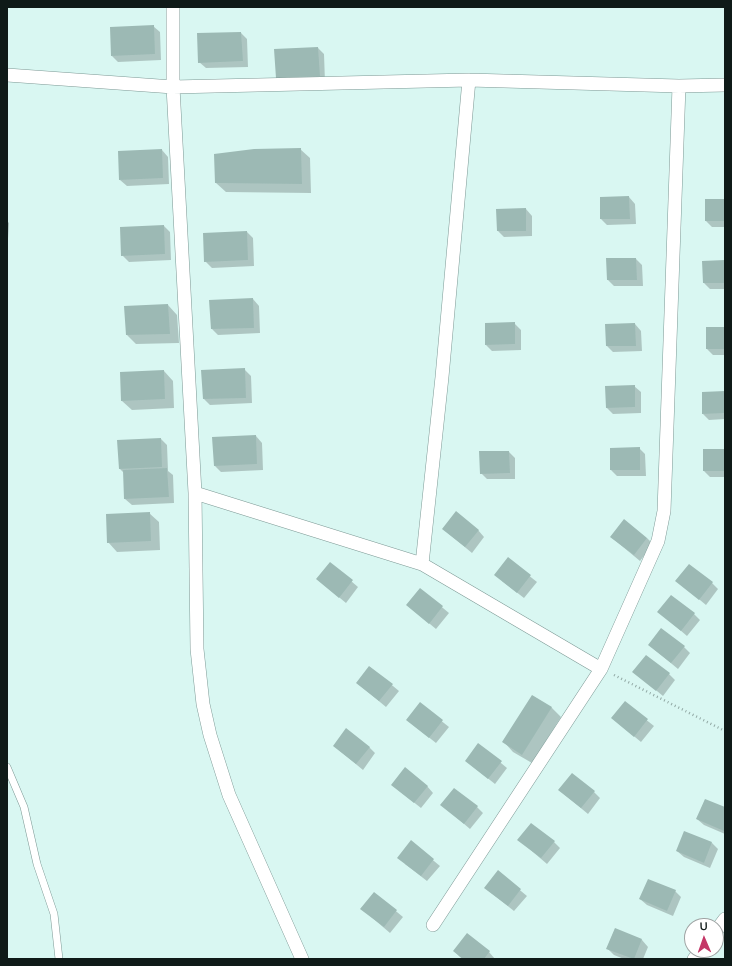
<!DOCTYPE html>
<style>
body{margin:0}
#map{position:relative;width:732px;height:966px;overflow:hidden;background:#d9f7f2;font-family:"Nunito Sans",sans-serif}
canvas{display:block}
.frame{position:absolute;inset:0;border:8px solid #0f1a18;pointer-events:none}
.north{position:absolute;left:684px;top:918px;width:40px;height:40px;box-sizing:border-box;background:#fff;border:1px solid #9fa3a3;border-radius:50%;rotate:358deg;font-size:11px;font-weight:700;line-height:16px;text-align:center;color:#0f1a18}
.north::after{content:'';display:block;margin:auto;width:14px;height:18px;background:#c43767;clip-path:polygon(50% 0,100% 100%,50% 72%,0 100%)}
</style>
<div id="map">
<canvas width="732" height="966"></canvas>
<div class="frame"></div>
<div class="north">U</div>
</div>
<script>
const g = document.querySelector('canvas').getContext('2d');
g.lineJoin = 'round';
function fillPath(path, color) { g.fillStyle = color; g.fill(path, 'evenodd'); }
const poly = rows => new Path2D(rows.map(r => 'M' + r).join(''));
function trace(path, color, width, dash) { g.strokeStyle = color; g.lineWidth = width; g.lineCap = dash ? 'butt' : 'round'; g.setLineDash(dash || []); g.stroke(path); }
const shadow = poly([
 [153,26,160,32,161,60,118,62,112,56],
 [241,33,247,39,248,67,206,68,199,62],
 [318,48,324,54,325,82,283,84,277,78],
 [300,149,310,158,311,193,226,192,216,183],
 [162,150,168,157,169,184,127,186,120,180],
 [629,197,635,204,636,224,607,225,601,219],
 [725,200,725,227,712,227,706,221],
 [526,209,532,216,532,236,504,237,498,231],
 [7,221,9,223,7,255],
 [164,226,170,232,171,260,129,262,122,255],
 [247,232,253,238,254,266,212,268,205,261],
 [636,259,642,265,643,286,614,286,608,280],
 [725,261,725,289,710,289,704,283],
 [253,299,259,306,260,333,218,335,212,329],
 [168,305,177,315,179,343,136,344,127,335],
 [514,323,521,330,521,350,492,351,486,345],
 [635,324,641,331,642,351,613,352,607,346],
 [725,328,725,355,713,355,707,349],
 [245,370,251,376,252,403,210,405,204,399],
 [164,371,173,381,174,408,132,410,122,401],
 [634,386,641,392,641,413,613,414,606,407],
 [725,392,725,419,709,420,703,414],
 [256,436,262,443,263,470,221,472,215,466,213,438],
 [161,439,167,445,168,471,173,475,174,503,132,505,125,499,125,474,120,469,118,441],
 [639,448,645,454,646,476,617,476,611,470],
 [725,450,725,477,710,477,704,471],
 [509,452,515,458,515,479,487,479,481,473],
 [149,513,159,522,160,550,117,552,108,542],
 [443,529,478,530,484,537,472,553],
 [611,537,647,538,653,544,640,561],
 [508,559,537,582,524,598,502,581],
 [330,563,358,587,346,603,317,579],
 [677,581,712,583,718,589,706,605],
 [420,589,449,613,436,629,407,605],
 [659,612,694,614,700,620,687,636],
 [649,645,684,647,690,653,678,669],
 [370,667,399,691,386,707,357,683],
 [634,672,669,674,675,680,663,696],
 [533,696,552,708,561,717,532,763,513,752,504,742],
 [625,703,654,726,641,742,612,718],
 [420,704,449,727,436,743,407,720],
 [478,744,507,768,495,784,466,761],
 [334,746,369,747,375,753,363,770],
 [392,785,427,786,433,793,421,808],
 [559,790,594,792,600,798,588,814],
 [705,800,725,808,725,834,704,825,697,819],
 [442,805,477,807,483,813,470,829],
 [519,840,554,842,560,848,547,864],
 [411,842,440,866,427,881,405,864],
 [712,843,718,849,710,868,684,857,677,851],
 [498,872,527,896,514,911,485,888],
 [675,891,681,897,673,916,647,905,640,899],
 [374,893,403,917,390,933,362,909],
 [615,929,642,940,648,947,643,959,624,959,614,955,607,948],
 [467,935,489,952,495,959,463,959,460,957,454,951]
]);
const building = poly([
 [154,25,155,54,111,56,110,27],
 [241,32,243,61,198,63,197,33],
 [318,47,320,76,276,78,274,49],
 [301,148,302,184,215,183,214,154,254,149],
 [162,149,163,178,119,180,118,151],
 [629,196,630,219,600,219,600,197],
 [705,199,725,199,725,221,705,221],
 [526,208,526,231,497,231,496,209],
 [164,225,165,254,121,256,120,227],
 [247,231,248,260,204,262,203,233],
 [606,258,636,258,637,280,607,280],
 [725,260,725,283,703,283,702,261],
 [253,298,254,328,211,329,209,300],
 [168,304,170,334,126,335,124,306],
 [515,322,515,344,485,345,485,323],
 [635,323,636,346,606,346,605,324],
 [706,327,725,327,725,349,706,349],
 [245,368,246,398,203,399,201,370],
 [164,370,165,399,121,401,120,372],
 [635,385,635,407,606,408,605,386],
 [725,391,725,413,702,414,702,392],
 [256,435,257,464,214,466,212,437],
 [161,438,162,467,119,469,117,440],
 [640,447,640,470,610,470,610,448],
 [703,449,725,449,725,471,703,471],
 [479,451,509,451,510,473,480,474],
 [167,468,169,497,124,499,123,470],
 [456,511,479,530,465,547,442,529],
 [150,512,151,541,107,543,106,514],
 [624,519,647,538,634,555,610,537],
 [508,557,531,575,517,593,494,575],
 [330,562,353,580,339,598,316,579],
 [689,564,713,582,699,600,675,581],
 [420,588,443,606,429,624,406,605],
 [671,595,695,613,681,631,657,612],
 [661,628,685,646,671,663,648,645],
 [646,655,670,673,656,691,632,672],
 [369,666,393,684,379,701,356,683],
 [532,695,552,707,522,755,502,742],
 [625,701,648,719,634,737,611,718],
 [420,702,443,720,429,738,406,720],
 [346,728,370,747,356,764,333,746],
 [478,743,502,761,488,779,465,761],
 [405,767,428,786,414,803,391,785],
 [572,773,595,791,581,808,558,790],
 [454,788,478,806,464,824,440,805],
 [705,799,725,807,724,831,696,819],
 [531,823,555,841,541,858,517,840],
 [684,831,712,842,704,863,676,851],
 [411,840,434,859,421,876,397,858],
 [498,870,521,889,508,906,484,888],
 [648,879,676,890,667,911,639,899],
 [374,892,397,910,384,927,360,909],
 [615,928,642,939,634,959,606,949],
 [467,933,490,951,484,959,463,959,453,951]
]);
const path = poly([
 [614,675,725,731]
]);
const lane = poly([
 [7,767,24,807,37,864,54,914,59,959]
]);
const street = poly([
 [173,7,173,87,195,493,197,649,203,704,210,735,229,795,302,959],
 [7,75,173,87,469,80,679,86,725,85],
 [195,493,422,564,601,669],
 [422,564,442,377,469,80],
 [433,925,601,669,658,541,664,511,679,86],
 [716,931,725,919],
 [694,959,701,950]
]);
fillPath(shadow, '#0003');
fillPath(building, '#9cb9b4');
trace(lane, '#7d9995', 8);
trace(street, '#7d9995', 14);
trace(path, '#92a9a5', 2.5, [1, 3]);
trace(lane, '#fff', 7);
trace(street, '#fff', 13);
</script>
